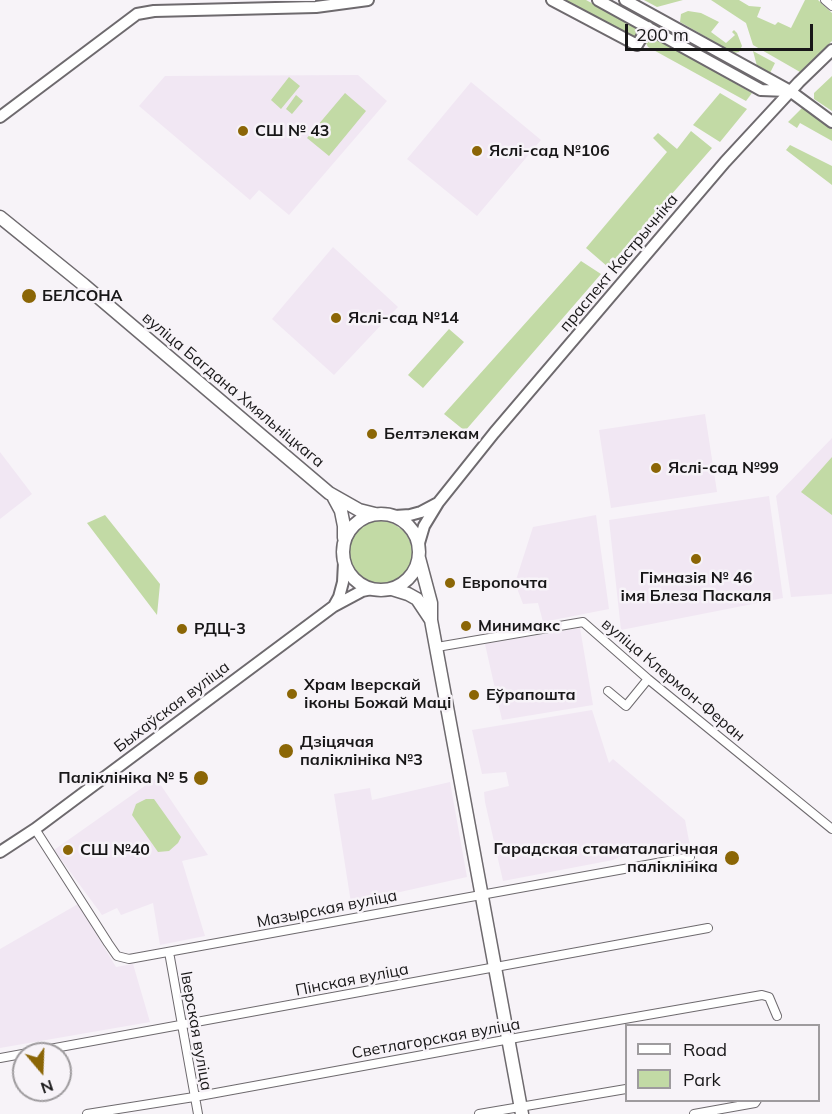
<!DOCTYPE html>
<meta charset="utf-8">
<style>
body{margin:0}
#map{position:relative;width:832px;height:1114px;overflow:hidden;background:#f7f3f8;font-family:Mulish,sans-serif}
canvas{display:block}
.legend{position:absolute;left:625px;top:1024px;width:195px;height:78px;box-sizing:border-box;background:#f7f3f8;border:2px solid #9e9b9e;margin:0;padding:8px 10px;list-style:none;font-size:18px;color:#181718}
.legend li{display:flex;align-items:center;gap:12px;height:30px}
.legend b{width:30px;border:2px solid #9e9b9e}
.north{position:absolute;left:12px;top:1042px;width:60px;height:60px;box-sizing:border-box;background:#f7f3f8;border:2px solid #9e9b9e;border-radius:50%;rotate:161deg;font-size:16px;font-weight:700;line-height:24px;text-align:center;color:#181718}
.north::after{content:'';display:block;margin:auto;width:21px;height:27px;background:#8b6606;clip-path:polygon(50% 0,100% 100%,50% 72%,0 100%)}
.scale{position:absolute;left:625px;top:24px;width:188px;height:27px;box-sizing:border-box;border:3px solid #181718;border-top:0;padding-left:8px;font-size:18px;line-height:21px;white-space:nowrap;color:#181718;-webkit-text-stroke:4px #f7f3f8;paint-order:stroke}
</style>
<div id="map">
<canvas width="832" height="1114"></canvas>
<ul class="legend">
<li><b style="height:8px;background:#fff"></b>Road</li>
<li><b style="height:16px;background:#c2daa5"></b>Park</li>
</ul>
<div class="north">N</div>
<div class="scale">200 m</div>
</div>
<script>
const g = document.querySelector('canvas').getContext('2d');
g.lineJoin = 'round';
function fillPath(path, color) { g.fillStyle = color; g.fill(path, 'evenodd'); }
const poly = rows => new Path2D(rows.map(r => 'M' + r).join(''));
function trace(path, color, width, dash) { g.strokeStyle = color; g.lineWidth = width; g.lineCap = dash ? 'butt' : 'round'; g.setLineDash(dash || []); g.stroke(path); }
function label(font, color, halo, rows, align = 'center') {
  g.font = font + ' Mulish,sans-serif'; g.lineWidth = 5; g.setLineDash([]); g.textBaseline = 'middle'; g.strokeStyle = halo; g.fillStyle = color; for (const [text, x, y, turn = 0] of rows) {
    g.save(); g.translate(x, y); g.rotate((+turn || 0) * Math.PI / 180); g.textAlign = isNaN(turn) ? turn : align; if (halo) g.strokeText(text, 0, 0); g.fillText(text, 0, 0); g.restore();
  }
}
const built = poly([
 [358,75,387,101,289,215,259,190,250,200,139,106,165,76],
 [471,82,541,140,477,216,407,159],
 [333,247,398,307,334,375,272,319],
 [705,414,717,492,611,508,599,430],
 [832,438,832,594,791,597,776,496],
 [0,452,32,494,0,519],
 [769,496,783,598,621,630,609,520],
 [596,515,609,609,543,622,538,603,523,604,515,583,533,527],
 [580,628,593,705,502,720,485,644],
 [592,710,609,763,613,759,685,820,690,846,619,857,613,860,503,881,485,802,484,792,509,786,506,772,482,774,472,730],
 [156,778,208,855,182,861,205,936,160,945,153,903,121,915,117,908,102,915,54,850],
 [450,782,467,877,351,903,334,794,370,788,372,800],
 [78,904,116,967,133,964,150,1022,0,1048,0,949]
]);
const green = poly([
 [559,0,586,0,638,28,640,32,636,37,633,38],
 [644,0,683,0,657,7],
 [711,0,739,0,749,6,761,7,757,17,775,25,778,22,791,28,805,0,818,0,832,13,832,41,800,72,753,45,746,23],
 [688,11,701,13,719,22,711,32,726,43,735,35,732,32,734,30,737,33,742,46,739,52,734,53,680,22,681,14],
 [652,36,752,93,746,101,648,47,645,41,647,37],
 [753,51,775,63,770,73,757,66],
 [832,76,832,111,814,99,814,93],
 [289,77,300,86,281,109,271,100],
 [345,93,366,111,329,156,307,138],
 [720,93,747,109,720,142,693,125],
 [296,95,303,101,292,114,286,109],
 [803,107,832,129,832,141,800,123,797,128,788,122],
 [691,131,712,148,608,267,586,248,667,152,653,138,658,133,677,149],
 [790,145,832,166,832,185,786,150],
 [581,261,601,274,465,431,444,414],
 [449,329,464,342,423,388,408,375],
 [832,457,832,515,801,492],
 [105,515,160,584,157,615,87,523],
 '348 553a32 32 0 1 1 64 0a32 32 0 1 1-64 0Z',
 [146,799,154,799,181,837,178,843,169,851,158,852,132,815,136,804]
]);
const street = poly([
 [825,0,832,6],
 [437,647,583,622,648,679,832,829],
 [608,691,626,706,648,679],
 [35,829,108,943,117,956,129,959,690,857],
 [169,952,198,1114],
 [0,1058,708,928],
 [87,1114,194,1097,521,1037,762,995,769,997,777,1016],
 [479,1114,626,1089],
 [694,1114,755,1103,757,1100]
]);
const secondary = poly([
 [552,0,637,45,648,27],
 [598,0,761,90,788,91],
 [625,0,790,91,832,122],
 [0,117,137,14,154,11,316,7,368,0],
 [395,516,410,515,421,512,438,503],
 [419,543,424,526,438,503,494,433,725,162,799,82,832,50],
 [334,606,339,597,343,582,344,562],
 [0,852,35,829,334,606,362,591,372,589]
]);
const primary = poly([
 [0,217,84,285,329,493,359,510,375,514],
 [334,498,341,511,344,526,344,538],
 '343 552a38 38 0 1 1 76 0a38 38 0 1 1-76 0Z',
 [419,558,431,603,431,620,522,1114],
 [392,589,408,594,417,599,431,620]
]);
const markers = [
 [243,131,6,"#8b6606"],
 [477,151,6,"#8b6606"],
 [29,296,8,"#8b6606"],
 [336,318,6,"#8b6606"],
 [372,434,6,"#8b6606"],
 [656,468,6,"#8b6606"],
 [696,559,6,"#8b6606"],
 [450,583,6,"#8b6606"],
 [466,626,6,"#8b6606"],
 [182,629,6,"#8b6606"],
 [292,694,6,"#8b6606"],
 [474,695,6,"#8b6606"],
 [286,751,8,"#8b6606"],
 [201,778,8,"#8b6606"],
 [68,850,6,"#8b6606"],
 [732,858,8,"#8b6606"]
];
const poiNames = [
 ["СШ № 43",255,131],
 ["Яслі-сад №106",489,151],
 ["БЕЛСОНА",42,296],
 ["Яслі-сад №14",348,318],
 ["Белтэлекам",384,434],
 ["Яслі-сад №99",668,468],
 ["Гімназія № 46",696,578,"center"],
 ["імя Блеза Паскаля",696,596,"center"],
 ["Европочта",462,583],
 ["Минимакс",478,626],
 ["РДЦ-3",194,629],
 ["Храм Іверскай",304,685],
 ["іконы Божай Маці",304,703],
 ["Еўрапошта",486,695],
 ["Дзіцячая",300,742],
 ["паліклініка №3",300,760],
 ["Паліклініка № 5",188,778,"right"],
 ["Гарадская стаматалагічная",718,849,"right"],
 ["паліклініка",718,867,"right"],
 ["СШ №40",80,850]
];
const streetNames = [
 ["праспект Кастрычніка",619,263,-50],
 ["вуліца Багдана Хмяльніцкага",233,390,40],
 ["вуліца Клермон-Феран",673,680,40],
 ["Быхаўская вуліца",172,707,-37],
 ["Мазырская вуліца",327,909,-11],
 ["Пінская вуліца",352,980,-11],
 ["Іверская вуліца",196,1031,80],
 ["Светлагорская вуліца",436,1039,-10]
];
fillPath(built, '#f1e7f3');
fillPath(green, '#c2daa5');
trace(street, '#6e6a6e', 10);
trace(secondary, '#6e6a6e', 14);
trace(primary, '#6e6a6e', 15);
trace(street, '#fff', 8);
trace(secondary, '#fff', 10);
trace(primary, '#fff', 12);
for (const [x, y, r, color] of markers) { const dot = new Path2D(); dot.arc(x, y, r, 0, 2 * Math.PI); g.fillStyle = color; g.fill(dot); trace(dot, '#f7f3f8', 2); }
label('bold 16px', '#181718', '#f7f3f8', poiNames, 'left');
label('16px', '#181718', '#f7f3f8', streetNames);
</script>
